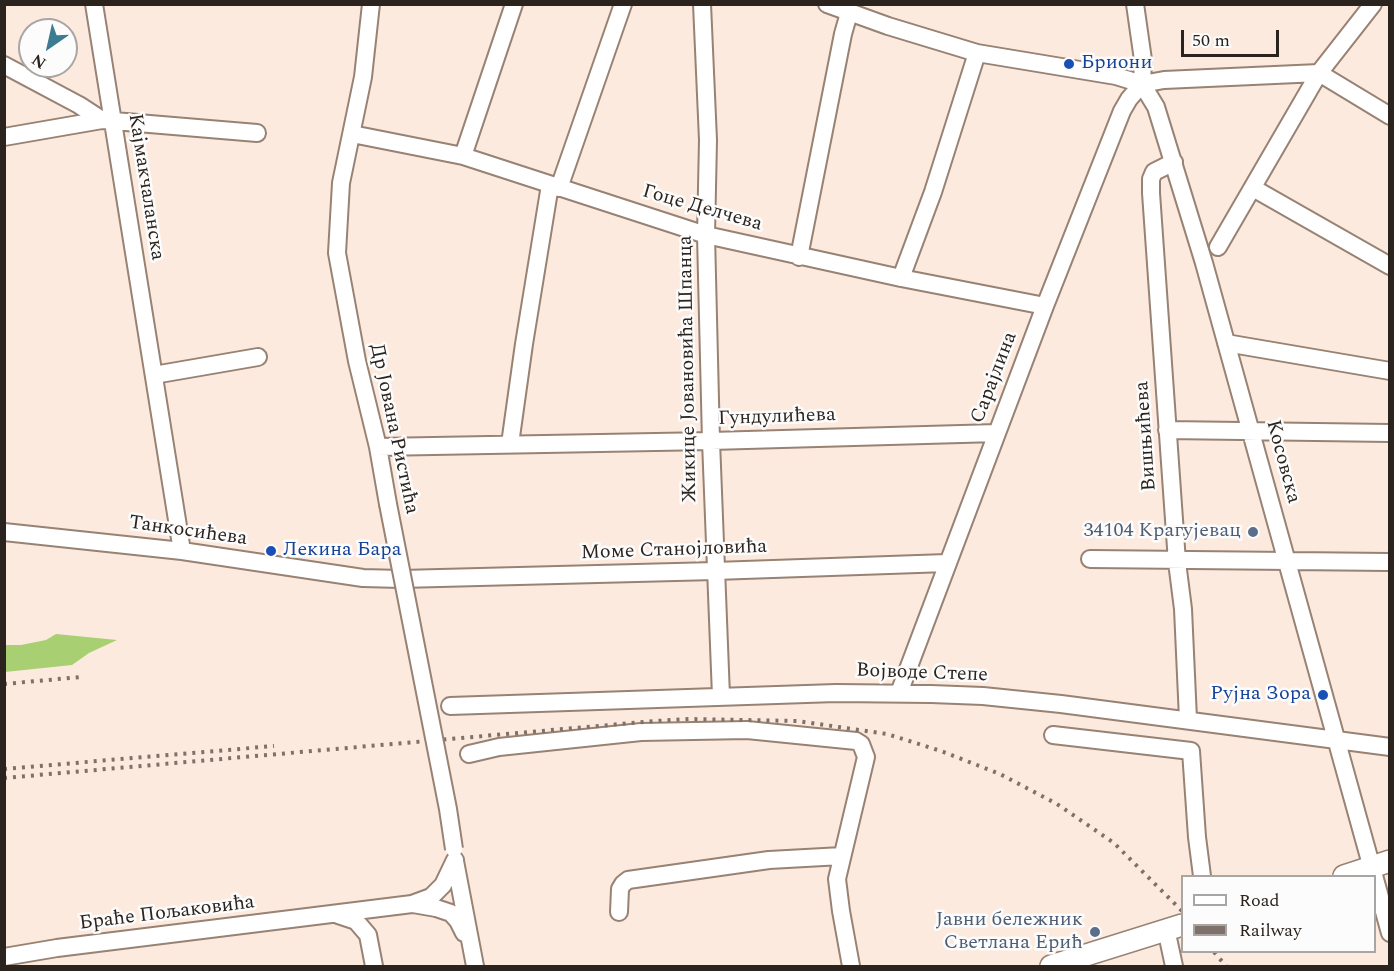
<!DOCTYPE html>
<meta charset="utf-8">
<style>
body{margin:0}
#map{position:relative;width:1394px;height:971px;overflow:hidden;background:#fdeade;font-family:Spectral,serif}
canvas{display:block}
.frame{position:absolute;inset:0;border:6px solid #2b231d;pointer-events:none}
.legend{position:absolute;left:1181px;top:875px;width:195px;height:78px;box-sizing:border-box;background:#fcfcfc;border:2px solid #a8a5a3;margin:0;padding:8px 10px;list-style:none;font-size:18px;color:#2b231d}
.legend li{display:flex;align-items:center;gap:12px;height:30px}
.legend b{width:30px;border:2px solid #a8a5a3}
.north{position:absolute;left:18px;top:18px;width:60px;height:60px;box-sizing:border-box;background:#fcfcfc;border:2px solid #a8a5a3;border-radius:50%;rotate:214deg;font-size:16px;font-weight:700;line-height:24px;text-align:center;color:#2b231d}
.north::after{content:'';display:block;margin:auto;width:21px;height:27px;background:#3c7c90;clip-path:polygon(50% 0,100% 100%,50% 72%,0 100%)}
.scale{position:absolute;left:1181px;top:30px;width:98px;height:27px;box-sizing:border-box;border:3px solid #2b231d;border-top:0;padding-left:8px;font-size:18px;line-height:21px;white-space:nowrap;color:#2b231d;-webkit-text-stroke:4px #fcfcfc;paint-order:stroke}
</style>
<div id="map">
<canvas width="1394" height="971"></canvas>
<div class="frame"></div>
<ul class="legend">
<li><b style="height:8px;background:#fff"></b>Road</li>
<li><b style="height:8px;background:#7d7169"></b>Railway</li>
</ul>
<div class="north">N</div>
<div class="scale">50 m</div>
</div>
<script>
const g = document.querySelector('canvas').getContext('2d');
g.lineJoin = 'round';
function fillPath(path, color) { g.fillStyle = color; g.fill(path, 'evenodd'); }
const poly = rows => new Path2D(rows.map(r => 'M' + r).join(''));
function trace(path, color, width, dash) { g.strokeStyle = color; g.lineWidth = width; g.lineCap = dash ? 'butt' : 'round'; g.setLineDash(dash || []); g.stroke(path); }
function label(font, color, halo, rows, align = 'center') {
  g.font = font + ' Spectral,serif'; g.lineWidth = 5; g.setLineDash([]); g.textBaseline = 'middle'; g.strokeStyle = halo; g.fillStyle = color; for (const [text, x, y, turn = 0] of rows) {
    g.save(); g.translate(x, y); g.rotate((+turn || 0) * Math.PI / 180); g.textAlign = isNaN(turn) ? turn : align; if (halo) g.strokeText(text, 0, 0); g.fillText(text, 0, 0); g.restore();
  }
}
const forest = poly([
 [56,634,117,640,89,653,72,665,5,672,5,645,21,645,46,640]
]);
const minor = poly([
 [94,4,182,551],
 [371,4,363,77,341,183,337,253,357,361,378,447,388,504],
 [702,4,708,140,706,235,711,441,721,696],
 [827,4,888,26,977,53,1116,76,1142,84,1164,80,1319,73],
 [1135,4,1143,60,1142,84,1156,107,1204,263,1390,933],
 [4,65,79,105,102,120],
 [1319,73,1390,116],
 [352,134,463,156,706,235,901,278,1045,306],
 [4,137,102,120,257,133],
 [463,156,514,4],
 [1174,162,1154,172,1151,179,1151,193,1177,562,1183,609,1188,719],
 [559,188,623,4],
 [1253,188,1390,266],
 [1218,247,1319,73,1373,4],
 [799,257,843,34,849,13],
 [901,278,933,192,977,53],
 [1226,343,1390,371],
 [154,375,258,357],
 [1167,430,1390,433],
 [510,444,524,344,550,185],
 [378,447,711,441,997,433],
 [4,532,182,551,363,578,401,579,715,571,947,563],
 [1090,559,1390,562],
 [899,693,1045,306,1122,111,1129,99,1142,84],
 [450,706,836,693,931,694,983,696,1061,704,1390,747],
 [1053,735,1191,751,1197,837,1202,876],
 [469,754,499,747,641,732,747,730,856,741,861,744,866,757,837,879,841,911,851,966],
 [455,861,475,966],
 [413,904,436,908,451,913,458,921,464,933],
 [619,912,620,889,623,884,628,880,769,860,842,856],
 [338,915,356,921,368,935,374,966],
 [1166,929,1174,966],
 [4,957,57,948,412,904,431,897,443,885,455,860]
]);
const major = poly([
 [1344,876,1390,861],
 [1051,966,1182,925]
]);
const rail = poly([
 [4,684,81,677],
 [4,769,274,746],
 [4,778,655,721,690,719,797,721,887,734,941,751,1000,774,1057,804,1114,843,1182,911],
 [1214,952,1226,966]
]);
const minorBridge = poly([
 [388,504,448,809,454,849]
]);
const markers = [
 [1069,64,6,"#1a4fb4"],
 [1253,532,6,"#5c6f8a"],
 [271,551,6,"#1a4fb4"],
 [1323,695,6,"#1a4fb4"],
 [1095,932,6,"#5c6f8a"]
];
const transitNames = [
 ["Бриони",1081,64],
 ["Лекина Бара",283,551],
 ["Рујна Зора",1311,695,"right"]
];
const streetNames = [
 ["Кајмакчаланска",145,187,81],
 ["Гоце Делчева",702,209,16],
 ["Жикице Јовановића Шпанца",689,369,-91],
 ["Сарајлина",995,378,-69],
 ["Гундулићева",777,418,-2],
 ["Др Јована Ристића",393,429,78],
 ["Вишњићева",1147,436,-94],
 ["Косовска",1282,462,75],
 ["Танкосићева",188,532,8],
 ["Моме Станојловића",674,551,-2],
 ["Војводе Степе",922,674,2],
 ["Браће Пољаковића",167,914,-7]
];
const serviceNames = [
 ["34104 Крагујевац",1241,532],
 ["Јавни бележник",1083,921],
 ["Светлана Ерић",1083,944]
];
fillPath(forest, '#a8cf71');
trace(minor, '#978274', 20);
trace(major, '#978274', 24);
trace(minor, '#fff', 16);
trace(major, '#fff', 21);
trace(rail, '#7d7169', 4, [3, 6]);
trace(minorBridge, '#978274', 20, []);
trace(minorBridge, '#fff', 16);
for (const [x, y, r, color] of markers) { const dot = new Path2D(); dot.arc(x, y, r, 0, 2 * Math.PI); g.fillStyle = color; g.fill(dot); trace(dot, '#fcfcfc', 2); }
label('20px', '#164399', '#fcfcfc', transitNames, 'left');
label('20px', '#2b231d', '#fcfcfc', streetNames);
label('20px', '#4e5e75', '#fcfcfc', serviceNames, 'right');
</script>
